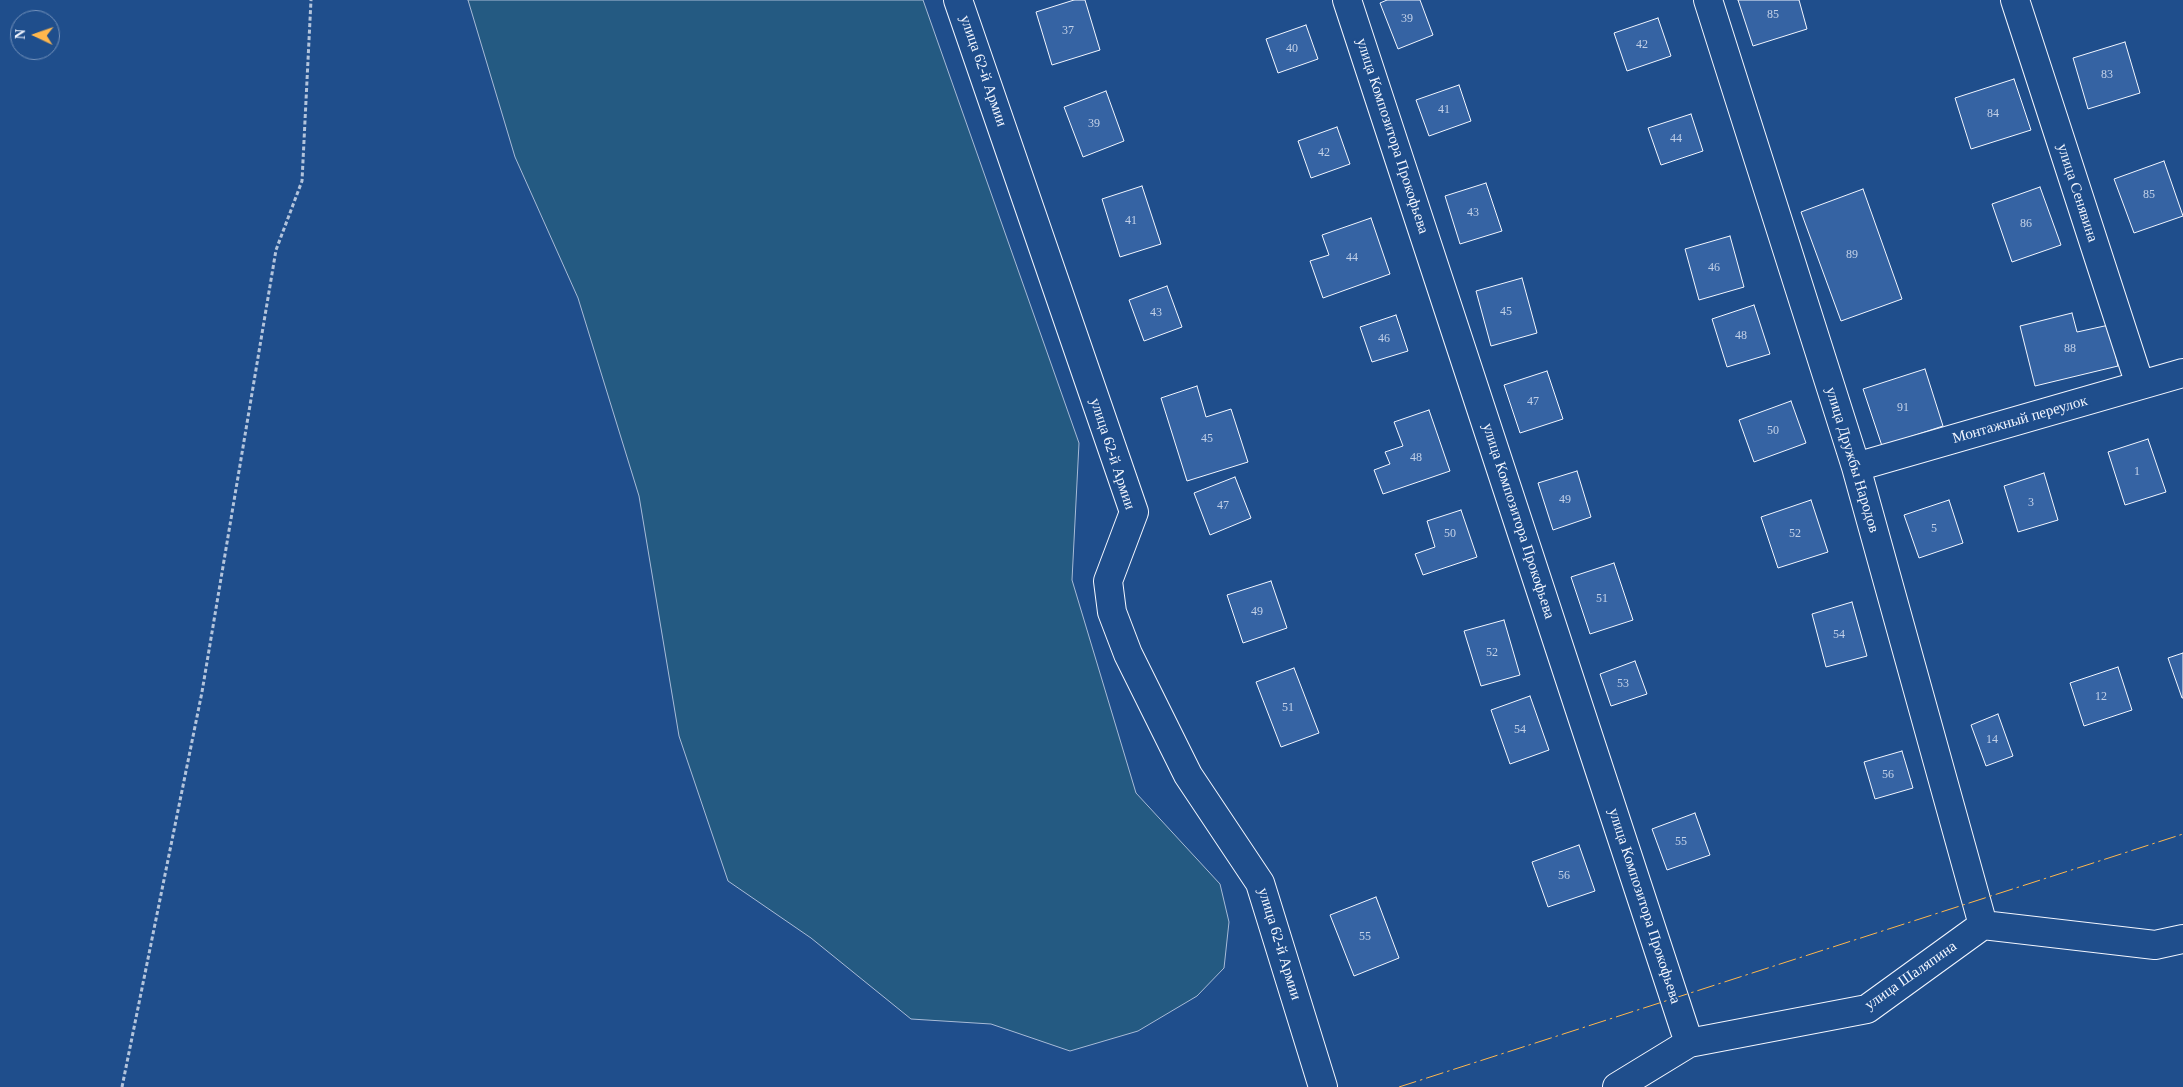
<!DOCTYPE html>
<meta charset="utf-8">
<style>
body{margin:0}
#map{position:relative;width:2183px;height:1087px;overflow:hidden;background:#1f4e8c;font-family:Georgia,serif}
canvas{display:block}
.north{position:absolute;left:10px;top:10px;width:50px;height:50px;box-sizing:border-box;background:#1f4e8c;border:1px solid #7391ba;border-radius:50%;rotate:273deg;font-size:14px;font-weight:700;line-height:20px;text-align:center;color:#f2f6ff}
.north::after{content:'';display:block;margin:auto;width:18px;height:22px;background:#ffb74d;clip-path:polygon(50% 0,100% 100%,50% 72%,0 100%)}
</style>
<div id="map">
<canvas width="2183" height="1087"></canvas>
<div class="north">N</div>
</div>
<script>
const g = document.querySelector('canvas').getContext('2d');
g.lineJoin = 'round';
function fillPath(path, color) { g.fillStyle = color; g.fill(path, 'evenodd'); }
const poly = rows => new Path2D(rows.map(r => 'M' + r).join(''));
function trace(path, color, width, dash) { g.strokeStyle = color; g.lineWidth = width; g.lineCap = dash ? 'butt' : 'round'; g.setLineDash(dash || []); g.stroke(path); }
function label(font, color, halo, rows, align = 'center') {
  g.font = font + ' Georgia,serif'; g.lineWidth = 4; g.setLineDash([]); g.textBaseline = 'middle'; g.strokeStyle = halo; g.fillStyle = color; for (const [text, x, y, turn = 0] of rows) {
    g.save(); g.translate(x, y); g.rotate((+turn || 0) * Math.PI / 180); g.textAlign = isNaN(turn) ? turn : align; if (halo) g.strokeText(text, 0, 0); g.fillText(text, 0, 0); g.restore();
  }
}
const green = poly([
 [468,0,923,0,1079,443,1072,580,1136,793,1220,884,1229,922,1224,968,1197,996,1138,1031,1070,1051,991,1024,911,1019,811,938,728,881,679,736,639,496,578,298,515,157,468,0]
]);
const building = poly([
 [1074,0,1085,0,1100,50,1052,65,1036,12,1074,0],
 [1387,0,1420,0,1433,35,1398,49,1380,3,1387,0],
 [1738,0,1799,0,1807,29,1753,46,1738,0],
 [1658,18,1671,56,1627,71,1614,33,1658,18],
 [1306,25,1318,59,1278,73,1266,39,1306,25],
 [2125,42,2140,93,2088,109,2073,58,2125,42],
 [2014,79,2031,130,1971,149,1955,98,2014,79],
 [1459,85,1471,121,1429,136,1416,100,1459,85],
 [1106,91,1124,141,1083,157,1064,107,1106,91],
 [1691,114,1703,151,1661,165,1648,128,1691,114],
 [1337,127,1350,164,1311,178,1298,141,1337,127],
 [2164,161,2183,216,2134,233,2114,179,2164,161],
 [1486,183,1502,231,1460,244,1445,196,1486,183],
 [1142,186,1161,244,1120,257,1102,199,1142,186],
 [2040,187,2061,245,2012,262,1992,204,2040,187],
 [1863,189,1902,299,1841,321,1801,212,1863,189],
 [1371,218,1390,274,1323,298,1310,261,1329,255,1322,235,1371,218],
 [1730,236,1744,287,1699,300,1685,249,1730,236],
 [1522,278,1537,333,1491,346,1476,291,1522,278],
 [1167,286,1182,327,1144,341,1129,300,1167,286],
 [1754,305,1770,354,1727,367,1712,319,1754,305],
 [2072,313,2077,332,2109,325,2118,366,2035,386,2020,326,2072,313],
 [1396,315,1408,351,1372,362,1360,327,1396,315],
 [1925,369,1943,426,1882,446,1863,389,1925,369],
 [1547,371,1563,419,1520,433,1504,385,1547,371],
 [1197,386,1206,417,1231,409,1248,462,1187,481,1161,398,1197,386],
 [1791,401,1806,443,1754,462,1739,420,1791,401],
 [1429,410,1450,471,1383,494,1374,470,1390,464,1385,452,1403,446,1394,422,1429,410],
 [2148,439,2166,492,2125,505,2108,452,2148,439],
 [1577,471,1591,517,1553,530,1538,483,1577,471],
 [2044,473,2058,520,2018,532,2004,486,2044,473],
 [1235,477,1251,518,1210,535,1194,493,1235,477],
 [1811,500,1828,552,1778,568,1761,517,1811,500],
 [1949,500,1963,543,1919,558,1904,515,1949,500],
 [1461,510,1477,557,1423,575,1415,554,1435,547,1427,521,1461,510],
 [1614,563,1633,620,1590,634,1571,577,1614,563],
 [1271,581,1287,628,1243,643,1227,595,1271,581],
 [1852,602,1867,656,1826,667,1812,614,1852,602],
 [1504,620,1520,675,1481,686,1464,631,1504,620],
 [2183,653,2183,698,2182,698,2168,658,2183,653],
 [1635,661,1647,694,1611,706,1600,674,1635,661],
 [2118,667,2132,710,2084,726,2070,683,2118,667],
 [1294,668,1319,733,1281,747,1256,682,1294,668],
 [1530,696,1549,750,1510,764,1491,710,1530,696],
 [1998,714,2013,756,1986,766,1971,725,1998,714],
 [1902,751,1913,788,1875,799,1864,762,1902,751],
 [1695,813,1710,855,1667,870,1652,829,1695,813],
 [1579,845,1595,891,1548,907,1532,862,1579,845],
 [1376,897,1399,958,1354,976,1330,915,1376,897]
]);
const path = poly([
 [122,1087,202,692,276,250,302,181,311,0]
]);
const street = poly([
 [958,0,1134,512,1108,581,1112,612,1128,654,1188,775,1260,883,1323,1087],
 [1347,0,1689,1043],
 [1708,0,1856,467,1983,925],
 [2015,0,2140,385],
 [1856,467,2183,373],
 [1617,1087,1689,1043,1867,1009,1983,925,2155,945,2183,939]
]);
const power = poly([
 [1399,1087,2183,834]
]);
const numberNames = [
 ["85",1773,15],
 ["39",1407,19],
 ["37",1068,31],
 ["42",1642,45],
 ["40",1292,49],
 ["83",2107,75],
 ["41",1444,110],
 ["84",1993,114],
 ["39",1094,124],
 ["44",1676,139],
 ["42",1324,153],
 ["85",2149,195],
 ["43",1473,213],
 ["41",1131,221],
 ["86",2026,224],
 ["89",1852,255],
 ["44",1352,258],
 ["46",1714,268],
 ["45",1506,312],
 ["43",1156,313],
 ["48",1741,336],
 ["46",1384,339],
 ["88",2070,349],
 ["47",1533,402],
 ["91",1903,408],
 ["50",1773,431],
 ["45",1207,439],
 ["48",1416,458],
 ["1",2137,472],
 ["49",1565,500],
 ["3",2031,503],
 ["47",1223,506],
 ["5",1934,529],
 ["50",1450,534],
 ["52",1795,534],
 ["51",1602,599],
 ["49",1257,612],
 ["54",1839,635],
 ["52",1492,653],
 ["53",1623,684],
 ["12",2101,697],
 ["51",1288,708],
 ["54",1520,730],
 ["14",1992,740],
 ["56",1888,775],
 ["55",1681,842],
 ["56",1564,876],
 ["55",1365,937]
];
const streetNames = [
 ["улица 62-й Армии",983,71,71],
 ["улица Композитора Прокофьева",1392,136,72],
 ["улица Сенявина",2077,193,72],
 ["Монтажный переулок",2020,420,-16],
 ["улица 62-й Армии",1112,454,72],
 ["улица Дружбы Народов",1852,460,73],
 ["улица Композитора Прокофьева",1518,521,72],
 ["улица Композитора Прокофьева",1644,906,72],
 ["улица 62-й Армии",1279,944,73],
 ["улица Шаляпина",1911,976,-35]
];
fillPath(green, '#245a82');
trace(green, '#a8bbd7', 1);
fillPath(building, '#3563a3');
trace(building, '#f2f6ff', 1);
trace(street, '#f2f6ff', 30);
trace(path, '#b3c4dc', 3, [4, 2.5]);
trace(street, '#1f4e8c', 28);
trace(power, '#ffb74d', 1, [18, 4, 2.5, 4]);
label('12px', '#c3d1e8', null, numberNames);
label('15px', '#f2f6ff', '#1f4e8c', streetNames);
</script>
